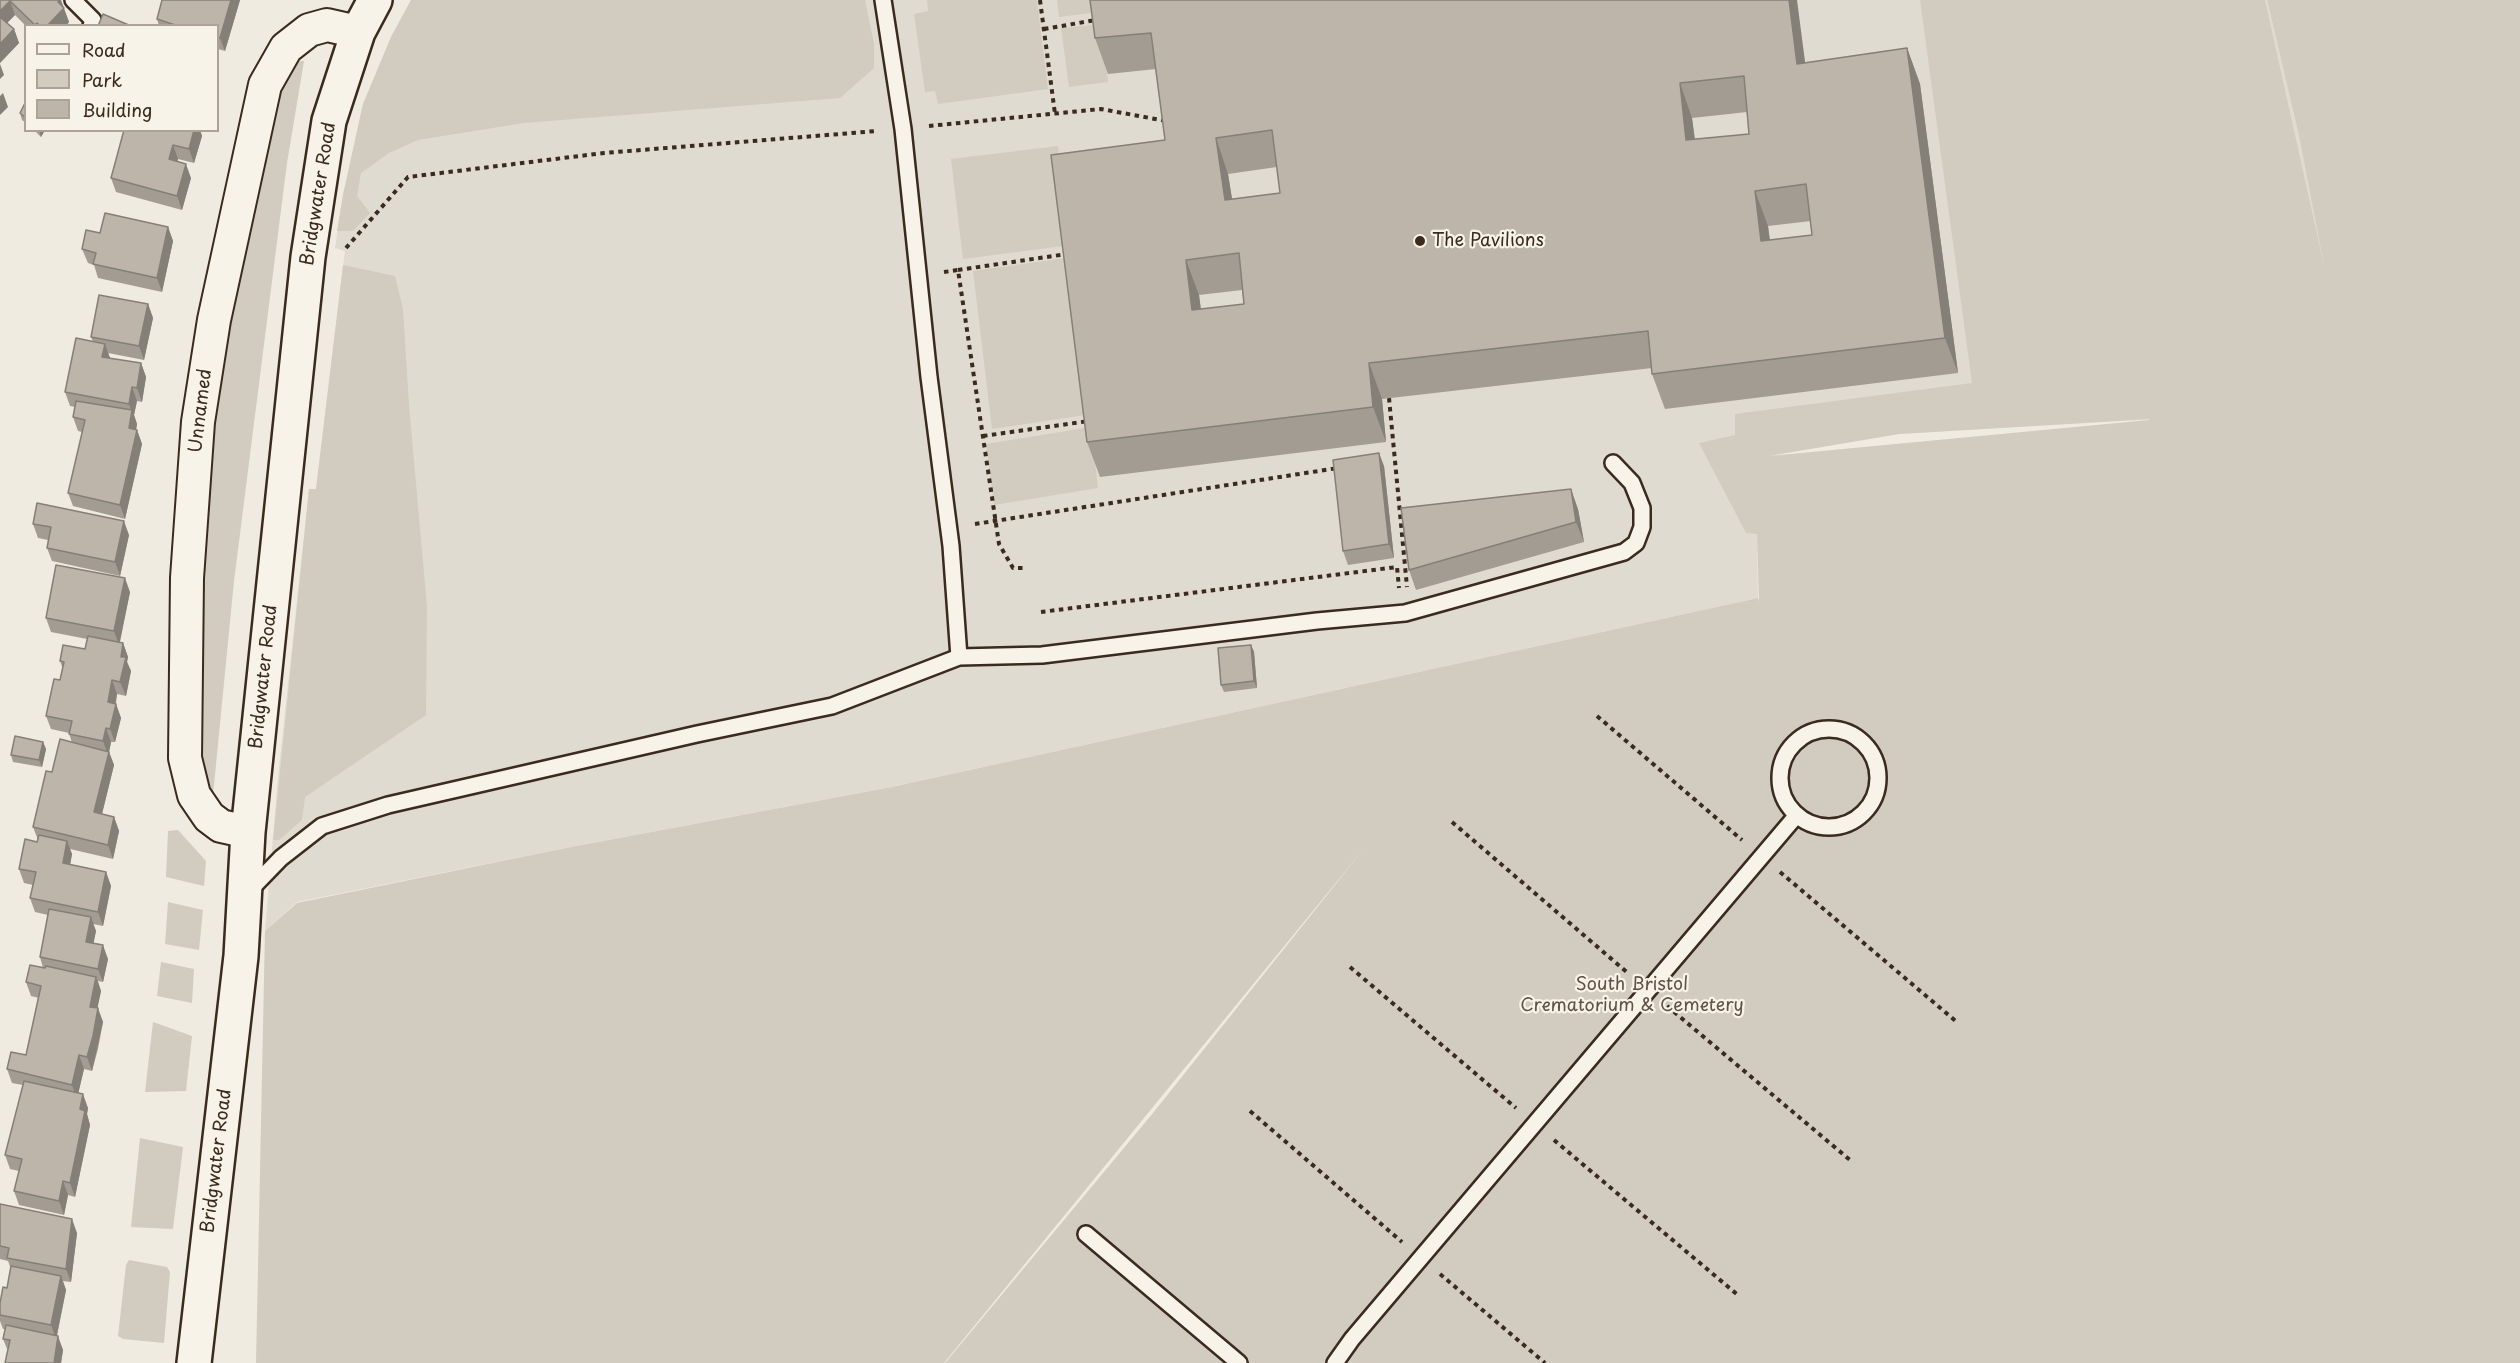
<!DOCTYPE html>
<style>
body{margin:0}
#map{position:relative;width:2520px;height:1363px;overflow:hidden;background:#efebe0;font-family:"Playpen Sans",sans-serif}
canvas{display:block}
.legend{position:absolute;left:24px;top:24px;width:195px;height:108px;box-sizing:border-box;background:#f7f3e8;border:2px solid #aca397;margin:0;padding:8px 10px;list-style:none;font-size:18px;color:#3b2a1e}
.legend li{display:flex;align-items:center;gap:12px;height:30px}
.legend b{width:30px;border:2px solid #aca397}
</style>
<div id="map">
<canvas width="2520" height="1363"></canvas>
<ul class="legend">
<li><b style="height:8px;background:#f7f3e8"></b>Road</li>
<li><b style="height:16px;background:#d1cbc0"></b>Park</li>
<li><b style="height:16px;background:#bdb5aa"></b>Building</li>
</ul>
</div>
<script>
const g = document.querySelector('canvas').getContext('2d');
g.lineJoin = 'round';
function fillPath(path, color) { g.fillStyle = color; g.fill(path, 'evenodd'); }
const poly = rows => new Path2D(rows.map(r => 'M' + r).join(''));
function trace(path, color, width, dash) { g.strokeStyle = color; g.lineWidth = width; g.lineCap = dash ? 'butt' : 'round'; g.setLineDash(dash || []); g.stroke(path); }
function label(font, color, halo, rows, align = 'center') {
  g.font = font + ' "Playpen Sans",sans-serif'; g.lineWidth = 4.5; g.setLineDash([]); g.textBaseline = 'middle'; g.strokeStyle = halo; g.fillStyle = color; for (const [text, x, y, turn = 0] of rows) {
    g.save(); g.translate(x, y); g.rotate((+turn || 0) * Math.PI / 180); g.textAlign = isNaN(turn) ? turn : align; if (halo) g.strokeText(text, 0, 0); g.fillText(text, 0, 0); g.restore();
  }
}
const built = poly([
 [411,0,2267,0,2299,136,2333,306,2175,418,1899,434,1756,457,1758,598,892,787,561,849,297,902,265,931,278,777,309,489,316,489,345,251,335,248,343,195,363,104,391,37]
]);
const green = poly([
 [411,0,865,0,874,44,874,68,840,98,524,123,418,140,389,153,361,173,357,196,370,213,353,231,337,231,343,195,363,104,391,37],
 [927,0,1037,0,1048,89,938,104,935,91,925,92,914,14,928,11],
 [1057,0,1099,0,1100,12,1059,17],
 [1920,0,2265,0,2325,270,2299,136,2267,0,2520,0,2520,1363,945,1363,1153,1113,1366,846,944,1363,256,1363,265,931,297,903,561,849,892,787,1758,598,1759,602,1757,534,1746,533,1699,443,1735,435,1735,414,1972,383],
 [2149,419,2149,420,1769,456,1899,434],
 [1102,24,1108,82,1069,87,1061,28],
 [294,61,304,61,287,163,234,581,213,795,209,795,191,713,206,418,273,97],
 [1058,146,1071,245,963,259,951,159],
 [1072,257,1092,414,992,429,973,271],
 [343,265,395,276,403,309,409,405,427,607,426,715,305,797,302,820,279,840,273,840,309,489,316,489],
 [1091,427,1098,488,994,505,986,444],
 [178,830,206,861,204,886,166,877,168,831],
 [168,902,203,910,199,950,165,944],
 [161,962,194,969,192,1003,157,996],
 [153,1022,192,1036,186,1091,145,1092],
 [140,1138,183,1147,173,1229,131,1227],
 [129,1260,167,1267,170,1272,164,1343,123,1339,118,1336,126,1265]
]);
const path = poly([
 [1040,0,1055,114],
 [1044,29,1096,20],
 [929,126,1101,109,1166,121],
 [346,248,408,177,604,153,877,131],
 [958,270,1067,254],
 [944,272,958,270,999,544,1013,568,1026,568],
 [1389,398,1407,587],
 [983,436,1089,421],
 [975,524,1338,468],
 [1041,612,1397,567,1399,588],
 [1597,716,1742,840],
 [1452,822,1629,974],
 [1780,872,1958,1023],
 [1350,967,1516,1108],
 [1667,1006,1850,1160],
 [1250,1111,1402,1242],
 [1554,1140,1739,1296],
 [1440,1274,1545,1363]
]);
const lane = poly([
 [73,0,93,20,91,26],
 [883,0,903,129,929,377,951,546,959,657,1042,655,1317,621,1405,613,1624,552,1636,543,1642,527,1642,508,1632,483,1613,463],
 '1780 778a49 49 0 1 1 98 0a49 49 0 1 1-98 0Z',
 [249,891,281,858,322,826,388,805,697,734,832,706,959,657],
 [1086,1234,1239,1363],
 [1335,1363,1352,1339,1796,816]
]);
const street = poly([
 [248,832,221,826,209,817,194,795,185,758,187,578,198,422,214,320,265,85,286,48,309,30,327,25,358,32]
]);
const highway = poly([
 [194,1363,241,956,248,832,308,257,329,121,358,32,375,0]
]);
const wall = poly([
 [0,0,63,7,69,22,66,26,26,26,15,15,7,23,14,29,19,43,0,63],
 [162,0,240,0,225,51,218,49,218,26,159,26,157,19],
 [1090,0,1805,63,1907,48,1920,84,1958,373,1665,409,1652,374,1652,368,1382,399,1386,442,1100,477,1087,442,1165,140,1156,69,1108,74,1095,38],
 [1747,112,1749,134,1695,139,1692,118],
 [1277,167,1280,193,1232,199,1228,174],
 [1811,221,1812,235,1770,240,1768,226],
 [1242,290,1244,304,1201,309,1199,295],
 [26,101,26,123,22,120,20,113],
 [34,130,45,130,41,137],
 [124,130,200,130,202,136,194,163,178,159,177,162,191,178,182,210,116,192,111,178],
 [168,227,173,241,162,292,98,278,94,265,88,263,82,249,100,233],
 [148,304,153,318,144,360,108,353,110,358,141,363,146,377,142,402,137,401,134,415,137,424,136,430,137,430,142,444,125,519,73,506,68,493,82,432,78,431,73,417,75,407,70,406,65,392,93,342,91,337],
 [1384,466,1394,558,1348,565,1343,551],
 [1578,509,1584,542,1416,590,1409,570],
 [33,524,129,535,120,576,52,561,47,548,48,540,38,538],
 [130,592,120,642,123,643,128,657,127,662,131,671,126,696,117,694,116,704,121,718,115,742,111,742,109,752,114,765,102,814,114,817,119,831,113,859,70,849,72,854,70,865,106,872,111,886,103,926,93,924,96,931,93,943,108,959,103,982,98,981,101,991,97,1008,103,1022,98,1049,92,1071,84,1069,78,1093,88,1108,87,1114,90,1125,75,1197,68,1195,64,1215,19,1205,14,1191,19,1171,10,1169,5,1155,23,1085,12,1083,7,1069,26,1055,39,998,31,996,26,982,43,968,40,957,48,915,35,912,30,898,33,885,24,883,19,869,37,842,38,840,33,827,52,772,72,743,69,733,51,729,46,716,60,680,63,669,60,661,85,649,87,639,51,632,46,618],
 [1251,645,1254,652,1257,688,1224,692,1221,685],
 [43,742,46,749,42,767,13,762,11,755],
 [0,1204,77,1233,71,1282,63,1281,66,1290,57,1336,63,1350,61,1363,5,1363,8,1351,3,1339,5,1329,3,1329,0,1321,0,1303,7,1288,11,1269,8,1261,0,1259]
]);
const shadedWall = poly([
 [59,0,61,0,69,22,66,26,47,26],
 [231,0,240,0,225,51,220,38],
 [1789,0,1797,0,1810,100,1797,64],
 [10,1,15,15,2,28,0,22,0,11],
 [14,29,19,43,0,63,0,44],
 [1907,48,1920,84,1958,373,1945,338],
 [0,64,4,75,0,79],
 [1680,83,1692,118,1699,175,1686,140],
 [3,93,8,107,0,115,0,96],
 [39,130,45,130,41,137],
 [194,130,200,130,202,136,194,163,189,149],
 [1216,138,1228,174,1238,236,1225,200],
 [173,145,178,159,174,173,169,159],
 [186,164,191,178,182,210,177,196],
 [1755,191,1768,226,1774,277,1761,241],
 [168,227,173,241,162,292,157,278],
 [1186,260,1199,295,1205,345,1192,310],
 [148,304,153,318,144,360,139,346],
 [105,344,110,358,102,357],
 [141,363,146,377,142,402,137,388],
 [1369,363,1382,399,1386,442,1373,407],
 [132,387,137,401,134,415,137,424,134,442,129,428,132,413,129,404],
 [137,430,142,444,125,519,120,505],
 [1379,453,1384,466,1394,558,1389,544],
 [1571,489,1578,509,1584,542,1576,522],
 [124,521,129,535,120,576,115,562],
 [125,578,130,592,119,645,114,631],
 [123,643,128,657,127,662,131,671,126,696,120,682,121,657],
 [1251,645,1254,652,1257,688,1254,681],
 [112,680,117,694,114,710,116,704,121,718,115,742,110,729,108,702],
 [106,728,111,742,109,752,114,765,99,826,94,812,108,755,103,741],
 [43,742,46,749,42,767,39,760],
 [114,817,119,831,113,859,108,845],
 [67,841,72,854,68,877,63,863],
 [106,872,111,886,103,926,98,912],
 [91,917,96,931,91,956,86,942],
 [103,945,108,959,103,982,98,969],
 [96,977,101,991,95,1020,90,1007],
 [98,1008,103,1022,92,1071,87,1057],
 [79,1055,84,1069,77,1099,72,1085],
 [83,1094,88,1108,87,1114,90,1125,75,1197,70,1183,80,1109],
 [63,1181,68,1195,64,1215,59,1201],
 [72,1219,77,1233,71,1282,66,1269],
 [61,1276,66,1290,56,1339,51,1325],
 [58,1336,63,1350,61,1363,54,1363]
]);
const building = poly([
 [0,0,59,0,58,2,64,8,47,26,40,26,37,23,35,25,10,1,0,11,0,0],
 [162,0,231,0,220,38,218,37,218,26,178,26,157,19,162,0],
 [1090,0,1789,0,1797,64,1907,48,1945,338,1652,374,1648,331,1369,363,1373,407,1087,442,1051,155,1165,140,1151,33,1095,38,1090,0],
 [1744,76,1749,134,1686,140,1680,83,1744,76],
 [1272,130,1280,193,1225,200,1216,138,1272,130],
 [1806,184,1812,235,1761,241,1755,191,1806,184],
 [1239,253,1244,304,1192,310,1186,260,1239,253],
 [103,14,131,26,98,26,103,14],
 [0,17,14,29,0,44,0,17],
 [26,101,26,118,20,113,26,101],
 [124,130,194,130,189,149,173,145,169,159,186,164,177,196,111,178,124,130],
 [105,213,168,227,157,278,93,264,96,253,82,249,86,230,100,233,105,213],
 [99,295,148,304,139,346,91,337,99,295],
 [76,338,105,344,102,357,141,363,137,388,132,387,129,404,65,392,76,338],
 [76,401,132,410,129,428,137,430,120,505,68,493,85,420,73,417,76,401],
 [1379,453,1389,544,1343,551,1333,460,1379,453],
 [1571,489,1576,522,1409,570,1401,508,1571,489],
 [37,503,124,521,115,562,47,548,51,527,33,524,37,503],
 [56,565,125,578,114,631,46,618,56,565],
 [88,636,123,643,121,657,126,657,120,682,112,680,108,702,116,704,110,729,106,728,103,741,69,734,72,721,46,716,54,679,60,680,64,662,60,661,63,645,85,649,88,636],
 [1251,645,1254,681,1221,685,1218,648,1251,645],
 [15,736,43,742,39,760,11,755,15,736],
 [60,739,109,752,94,812,114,817,108,845,33,827,46,771,52,772,60,739],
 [39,835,67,841,63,863,106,872,98,912,30,898,36,872,19,869,25,839,37,842,39,835],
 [49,909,91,917,86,942,103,945,98,969,40,957,49,909],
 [30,965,45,968,46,966,96,977,90,1007,98,1008,93,1036,87,1057,79,1055,72,1085,7,1069,11,1052,26,1055,41,986,26,982,30,965],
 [24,1081,83,1094,80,1109,85,1111,70,1183,63,1181,59,1201,14,1191,22,1159,5,1155,24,1081],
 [0,1204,72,1219,66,1269,7,1258,9,1248,0,1246,0,1204],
 [11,1266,61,1276,51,1325,0,1315,0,1303,3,1287,7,1288,11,1266],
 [6,1325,58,1336,54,1363,5,1363,10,1340,3,1339,6,1325]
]);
const markers = [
 [1420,241,6,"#3b2a1e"]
];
const streetNames = [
 ["Bridgwater Road",319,194,-81],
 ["Unnamed",201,411,-83],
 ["Bridgwater Road",264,677,-84],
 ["Bridgwater Road",217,1161,-83]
];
const poiNames = [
 ["The Pavilions",1432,241]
];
const parkNames = [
 ["South Bristol",1632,985],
 ["Crematorium & Cemetery",1632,1006]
];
fillPath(built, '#e0dbd0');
fillPath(green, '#d1cbc0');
trace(lane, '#3b2a1e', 20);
trace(street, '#3b2a1e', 36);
trace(highway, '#3b2a1e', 38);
trace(path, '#3b2a1e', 4, [4.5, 4.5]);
trace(lane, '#f7f3e8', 15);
trace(street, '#f7f3e8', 32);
trace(highway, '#f7f3e8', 33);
fillPath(wall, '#a39c92');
fillPath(shadedWall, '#847f77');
fillPath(building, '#bdb5aa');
trace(building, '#847f77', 1.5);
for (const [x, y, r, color] of markers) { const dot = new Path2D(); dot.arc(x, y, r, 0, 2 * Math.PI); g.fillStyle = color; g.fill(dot); trace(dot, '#f7f3e8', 2); }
label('18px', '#3b2a1e', '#f7f3e8', streetNames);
label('18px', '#3b2a1e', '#f7f3e8', poiNames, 'left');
label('18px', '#605246', '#f7f3e8', parkNames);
</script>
